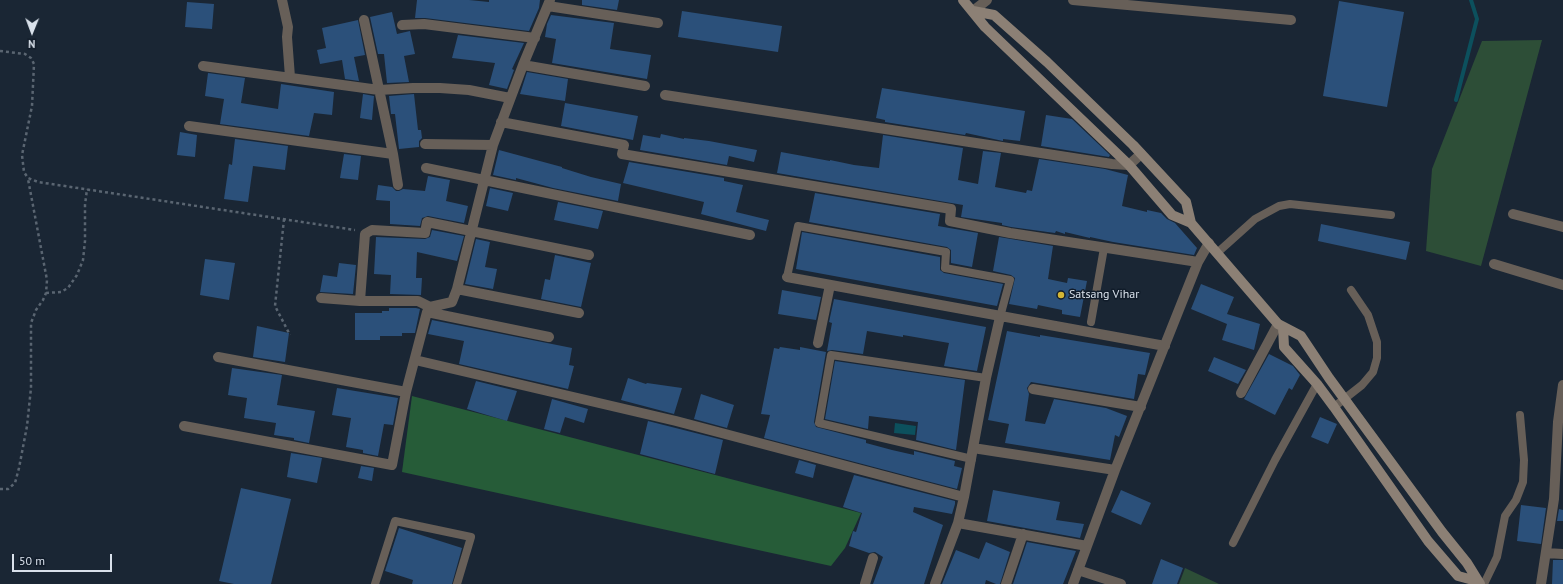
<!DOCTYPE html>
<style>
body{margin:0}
#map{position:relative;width:1563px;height:584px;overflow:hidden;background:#1a2634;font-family:"PT Sans",sans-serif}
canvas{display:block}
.north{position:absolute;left:12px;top:12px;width:40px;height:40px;-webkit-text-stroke:3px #111c2a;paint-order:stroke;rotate:181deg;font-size:11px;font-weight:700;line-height:16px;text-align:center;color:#d9e1eb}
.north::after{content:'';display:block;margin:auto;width:14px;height:18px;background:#d9e1eb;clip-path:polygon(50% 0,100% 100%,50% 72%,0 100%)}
.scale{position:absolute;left:12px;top:554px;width:100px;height:18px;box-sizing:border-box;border:2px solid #d9e1eb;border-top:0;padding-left:5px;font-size:12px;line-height:14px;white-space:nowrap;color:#d9e1eb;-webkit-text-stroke:3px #111c2a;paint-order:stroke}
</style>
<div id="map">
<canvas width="1563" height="584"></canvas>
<div class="north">N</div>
<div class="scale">50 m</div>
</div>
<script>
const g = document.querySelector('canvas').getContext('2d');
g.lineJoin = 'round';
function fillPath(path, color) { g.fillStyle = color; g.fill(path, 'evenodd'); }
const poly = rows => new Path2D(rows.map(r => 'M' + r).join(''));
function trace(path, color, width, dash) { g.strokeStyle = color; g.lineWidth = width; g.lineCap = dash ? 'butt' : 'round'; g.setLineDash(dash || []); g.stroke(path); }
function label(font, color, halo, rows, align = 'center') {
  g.font = font + ' "PT Sans",sans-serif'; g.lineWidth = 3; g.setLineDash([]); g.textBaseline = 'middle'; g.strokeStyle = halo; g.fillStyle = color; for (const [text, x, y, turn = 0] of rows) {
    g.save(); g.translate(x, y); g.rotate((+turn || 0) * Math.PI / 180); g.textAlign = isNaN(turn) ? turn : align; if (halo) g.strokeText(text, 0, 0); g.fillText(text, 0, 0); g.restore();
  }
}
const green = poly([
 [1542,40,1481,266,1426,251,1432,169,1482,41],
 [1185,568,1219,584,1179,584]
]);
const forest = poly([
 [412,396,861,513,845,548,831,566,402,472]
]);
const water = poly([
 [895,423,916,426,915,435,894,433]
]);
const stream = poly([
 [1456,100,1477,19,1471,0]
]);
const building = poly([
 [417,0,469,0,489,2,489,0,540,0,539,8,529,31,425,18,415,18],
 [582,0,619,0,617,10,582,5],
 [1339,1,1404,12,1387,107,1323,96],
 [187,2,214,4,212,29,185,27],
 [682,11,782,26,778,52,678,37],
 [392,12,397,34,410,31,415,54,404,56,409,82,387,83,384,54,378,54,370,17],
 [551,15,614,23,610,49,651,55,647,79,552,63,556,39,545,37,547,24],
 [358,20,365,55,354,57,359,81,345,79,342,60,320,64,317,50,326,48,322,28],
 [458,35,524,43,512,69,514,70,507,89,489,85,495,63,452,58],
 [527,72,568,79,565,101,520,94],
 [208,73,245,78,241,103,278,109,281,84,334,92,332,115,314,113,309,136,220,124,224,99,205,96],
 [882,88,1025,111,1020,141,1003,139,1003,141,966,133,965,135,885,122,885,120,876,118],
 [363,94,374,96,372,120,360,118],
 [414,94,418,130,421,130,422,138,419,141,419,147,399,149,395,114,391,114,389,96],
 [565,103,638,116,633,140,561,126],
 [1046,115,1072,119,1110,155,1109,157,1041,146],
 [180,132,197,135,195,157,177,155],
 [661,134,684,139,684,138,709,141,757,150,754,162,729,156,727,165,640,150,643,135,660,138],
 [883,135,963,148,958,180,978,184,983,151,1001,153,995,187,1026,193,1027,190,1032,191,1039,159,1105,169,1128,175,1122,206,1147,212,1147,210,1161,213,1167,219,1175,223,1197,248,1194,255,1113,242,1090,237,1090,238,1065,232,1065,234,1056,231,1055,233,1011,227,1002,225,1002,223,961,217,963,205,777,173,781,152,830,161,830,160,854,165,879,168],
 [235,139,288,146,285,170,253,166,248,202,224,199,229,164,232,165],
 [499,150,562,167,562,168,591,177,621,184,618,201,553,188,516,178,516,180,493,175],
 [344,154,361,156,358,180,340,178],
 [629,162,724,178,724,181,743,185,736,212,769,220,766,231,701,214,704,202,623,183],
 [428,176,450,180,446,201,468,206,464,223,428,216,422,218,420,226,390,224,390,201,376,200,378,185,392,187,396,191,399,191,403,189,425,191],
 [490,188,513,193,508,211,486,206],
 [815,193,940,214,938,226,978,233,972,267,951,263,951,250,947,247,809,222],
 [558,202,603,211,598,229,554,220],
 [1321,224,1410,242,1406,260,1318,241],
 [432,230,464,236,457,261,417,252,416,278,422,278,421,295,390,294,391,275,374,274,376,237,425,239,430,237],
 [802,232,940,257,940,270,944,273,1003,284,997,306,796,269],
 [999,237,1053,246,1048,279,1067,283,1068,278,1087,281,1080,317,1062,314,1062,310,1038,305,1037,309,1009,304,1015,278,1011,275,993,271],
 [476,239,490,242,485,267,497,269,493,289,465,284],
 [555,255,591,263,581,307,541,299,545,279,550,280],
 [205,259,235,263,229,300,200,295],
 [339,263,356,265,353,294,320,292,323,275,337,277],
 [1201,284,1234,297,1227,314,1260,324,1254,350,1222,340,1227,324,1191,309],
 [782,290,821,297,816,320,778,314],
 [834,299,986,327,977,371,944,366,949,343,903,335,903,337,867,331,863,354,832,350,827,351,832,323,829,322],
 [389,308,416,308,420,309,415,333,402,333,402,336,380,336,380,340,355,340,355,313,382,313,382,311,389,311],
 [432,320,572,348,569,365,574,366,568,389,459,364,464,341,428,334],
 [257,326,289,333,285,362,253,357],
 [1007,331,1040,337,1040,335,1150,353,1145,375,1138,374,1134,399,1031,382,1027,388,1029,394,1025,421,1045,424,1054,399,1106,408,1127,416,1119,437,1115,435,1110,460,1005,443,1009,424,988,420],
 [780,347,800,350,800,347,826,352,814,422,816,427,866,440,866,443,892,450,914,455,914,451,955,461,954,466,962,468,957,489,764,438,770,415,761,414,774,348,779,349],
 [1269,354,1293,366,1300,375,1292,390,1289,388,1275,415,1244,399],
 [1214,357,1246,370,1238,384,1208,371],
 [835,361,965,380,956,450,916,440,918,422,869,416,868,429,825,419],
 [232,368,282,375,277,405,315,411,309,443,294,440,294,438,274,435,276,423,244,418,247,398,228,395],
 [628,378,646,384,647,383,682,388,674,414,621,400],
 [476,381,517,391,507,421,467,409],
 [337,388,398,398,393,425,384,424,378,456,363,453,363,450,346,447,351,418,332,415],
 [701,394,734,405,727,428,694,419],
 [552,399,588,409,584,423,565,417,560,433,544,429],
 [1320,417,1337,424,1328,444,1311,437],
 [648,421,723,440,715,474,640,454],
 [291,453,322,458,317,483,287,477],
 [799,460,816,465,813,478,795,473],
 [361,466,374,468,372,481,358,478],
 [854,475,955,501,955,504,952,514,914,507,913,512,943,525,924,584,873,584,883,557,875,552,869,553,849,546,853,531,856,532,862,513,843,507],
 [241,488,291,499,271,584,234,584,219,581],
 [993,490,1060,502,1056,520,1084,524,1080,538,987,521],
 [1121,490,1151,503,1141,525,1111,512],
 [1521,505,1546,508,1541,544,1517,541],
 [1559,509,1563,510,1563,521,1557,521],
 [399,528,462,548,452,584,412,584,413,580,385,571],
 [986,542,1010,552,1000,584,996,584,986,580,985,584,942,584,956,550,979,559],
 [1027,542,1076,551,1063,584,1013,584],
 [1161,559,1183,568,1177,584,1152,584],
 [1553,560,1563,560,1563,584,1552,584]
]);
const path = poly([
 [0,51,25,54,31,58,34,64,32,106,22,155,24,172,28,178,38,182,355,230],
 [284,219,275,306,290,335],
 [46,293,61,292,68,288,77,275,83,260,85,241,85,205,87,189],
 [0,489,8,489,15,483,19,468,27,426,31,388,31,323,36,310,43,300,46,293,47,280,28,179]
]);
const lane = poly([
 [1217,253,1255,219,1279,206,1290,204,1391,215],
 [787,277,798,226,946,252,945,268,1010,280,1000,317],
 [1091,322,1104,248],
 [1334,407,1362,385,1373,372,1377,358,1377,342,1368,315,1351,290],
 [972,459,819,423,831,355,986,378],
 [1233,543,1275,460,1317,384],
 [375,584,395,521,471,537,457,584],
 [1484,584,1497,557,1505,516,1516,500,1523,482,1524,460,1520,415]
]);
const street = poly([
 [282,0,288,27,287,37,290,77],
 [1073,0,1291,20],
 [548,6,658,23],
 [973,11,987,0],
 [364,20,393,154,398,185],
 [402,25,424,24,535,38],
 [523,65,645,86],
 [203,66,379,90,413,88,440,88,469,90,510,98],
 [665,95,1112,164,1129,165,1141,154],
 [501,122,624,145,622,154,951,209,950,221,1010,233,1198,262],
 [189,126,393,154],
 [425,144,493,145],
 [426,168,750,235],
 [1513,214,1563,227],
 [1494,264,1563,285],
 [787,277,1165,346],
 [457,289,579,313],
 [321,298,360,301,418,301,430,307,452,302,457,289,493,145,523,65,550,0],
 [360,301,365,234,372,230,425,233,427,222,589,255],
 [427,312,549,337],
 [818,343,830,285],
 [218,357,406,392],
 [415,360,676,421,964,497,973,448,1115,470],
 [1033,389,1141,407],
 [1241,393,1278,324],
 [184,426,392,465,406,392,427,312,430,307],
 [973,448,986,378,1000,317],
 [958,523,1087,546],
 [1546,553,1563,554],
 [1078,570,1121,584],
 [865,584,873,558],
 [935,584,958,523,964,497],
 [1006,584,1023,534],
 [1073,584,1115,470,1198,262,1209,243],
 [1541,584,1554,499,1558,422,1563,385]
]);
const secondary = poly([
 [963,0,985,27,1129,165,1172,215,1191,223,1278,324,1301,336,1329,378,1442,532,1467,563,1480,584],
 [973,11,994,15,1047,62,1133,145,1186,202,1191,223],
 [1283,327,1284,347,1317,384,1334,407,1428,541,1458,576,1477,581]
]);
const markers = [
 [1061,295,4,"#d4b635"]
];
const poiNames = [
 ["Satsang Vihar",1069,295]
];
fillPath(green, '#2d4e37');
fillPath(forest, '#265c38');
fillPath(water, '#0c505d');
trace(stream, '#0c505d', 4);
fillPath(building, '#2b507a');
trace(path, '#5a6571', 2.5, [3, 3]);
trace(lane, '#675f58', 8);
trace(street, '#675f58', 10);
trace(secondary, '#8c8075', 10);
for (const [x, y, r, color] of markers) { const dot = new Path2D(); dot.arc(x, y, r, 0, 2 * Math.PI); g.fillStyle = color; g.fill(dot); trace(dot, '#111c2a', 1.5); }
label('12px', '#d9e1eb', '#111c2a', poiNames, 'left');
</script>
